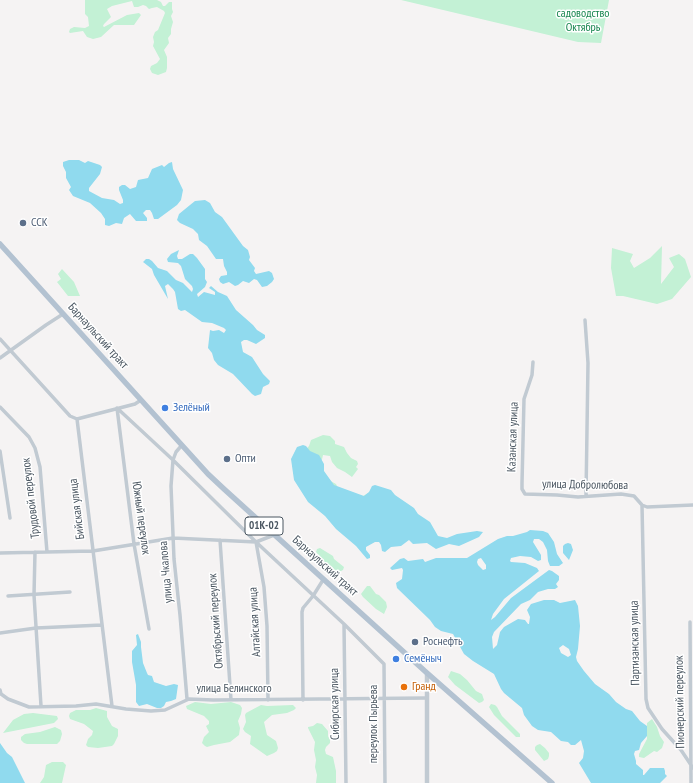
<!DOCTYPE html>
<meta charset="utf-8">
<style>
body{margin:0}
canvas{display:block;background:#f5f3f3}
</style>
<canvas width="693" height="783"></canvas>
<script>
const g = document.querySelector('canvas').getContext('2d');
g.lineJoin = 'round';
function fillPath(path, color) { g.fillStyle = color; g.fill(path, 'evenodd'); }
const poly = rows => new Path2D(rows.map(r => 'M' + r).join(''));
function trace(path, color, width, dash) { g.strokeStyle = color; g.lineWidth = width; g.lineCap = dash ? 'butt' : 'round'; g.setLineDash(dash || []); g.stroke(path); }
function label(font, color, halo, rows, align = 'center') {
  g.font = font + ' "PT Sans Narrow",sans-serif'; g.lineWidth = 3; g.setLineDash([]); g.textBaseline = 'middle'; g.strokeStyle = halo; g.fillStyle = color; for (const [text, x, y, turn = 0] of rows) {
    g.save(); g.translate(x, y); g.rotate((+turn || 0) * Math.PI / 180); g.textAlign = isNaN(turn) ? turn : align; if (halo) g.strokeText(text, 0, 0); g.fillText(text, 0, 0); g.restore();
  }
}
const green = poly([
 [85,0,157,0,161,2,163,6,165,6,169,2,172,2,172,9,173,12,171,16,173,22,171,29,171,34,168,38,169,43,164,50,167,57,167,68,166,72,158,75,152,73,150,69,151,66,157,63,160,59,153,46,154,42,153,37,155,32,158,30,165,13,164,11,157,7,152,8,149,9,146,6,143,5,138,7,134,7,132,1,112,6,107,9,111,17,104,24,103,26,104,27,127,15,139,13,141,15,134,25,114,25,101,37,93,39,87,37,83,31,70,33,69,32,70,29,74,27,85,28,89,26,88,17,85,14],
 [401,0,609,0,601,43,578,42],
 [662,246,661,284,674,267,669,258,679,254,685,259,691,277,672,299,657,304,623,296,616,296,611,268,612,248,633,254,630,261,634,268,650,258],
 [62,269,74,282,80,296,68,296,57,282,61,279,58,274],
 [323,435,330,436,335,441,335,444,344,447,347,453,351,458,357,461,358,464,356,467,358,469,352,477,345,472,337,468,332,462,330,456,323,455,321,464,327,479,336,484,339,490,361,496,363,496,370,492,375,528,299,457,309,446,311,440],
 [320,548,333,556,334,559,344,567,343,570,337,573,331,566,325,562,316,552,317,549],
 [367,586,370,586,376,594,379,595,386,602,387,607,384,614,376,609,363,597,361,594],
 [451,671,460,674,467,680,476,691,482,694,484,700,482,702,479,703,455,685,448,677],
 [195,702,211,704,231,702,240,705,242,708,241,714,238,721,240,728,239,735,230,742,214,745,207,747,205,746,202,743,204,737,209,732,206,726,209,724,209,721,204,716,187,709,186,706],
 [491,704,495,705,497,707,502,716,520,734,520,737,516,737,494,715,489,707],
 [261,705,267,706,293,705,296,708,294,710,287,713,272,715,264,722,267,735,276,741,278,748,277,751,274,753,267,756,250,744,251,736,245,732,243,729,246,722,245,715,246,713],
 [96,708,107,711,107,717,112,726,118,729,118,736,114,744,112,746,98,748,88,747,86,745,88,739,92,735,93,731,84,724,70,719,69,716,70,713,76,710,90,710],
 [33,713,57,716,58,719,54,723,3,733,13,720,24,714],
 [652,719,657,727,660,736,664,742,662,748,657,752,654,751,644,758,639,757,639,754,647,739,647,723],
 [317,723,322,724,328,731,328,736,330,740,330,743,326,747,325,750,326,754,333,757,336,771,336,783,316,783,317,775,315,767,316,760,314,750,315,742,308,728,308,727,313,726],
 [55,727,61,730,62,734,60,741,57,744,27,744,24,743,21,740,21,737,25,734,40,732],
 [540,744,545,748,549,753,549,756,548,759,544,761,535,750,535,747,537,745],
 [52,762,63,762,66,765,62,783,40,783,44,777,46,765]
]);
const water = poly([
 [69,160,79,160,85,163,88,161,100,165,102,167,100,174,89,188,89,191,102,198,114,200,120,204,123,203,123,200,119,190,119,187,122,185,125,185,130,189,136,187,138,180,148,178,152,169,162,165,164,167,169,163,172,162,173,169,183,190,181,200,177,205,158,219,154,219,152,213,150,210,146,210,143,213,147,218,147,221,136,221,130,214,124,218,122,224,116,223,109,226,105,225,105,219,101,213,90,203,73,196,69,190,71,187,66,178,66,172,63,166,63,162],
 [205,200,210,203,215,212,222,217,243,246,248,250,250,257,249,260,255,268,254,271,256,274,269,271,272,273,274,279,272,282,267,286,262,287,257,280,254,279,249,283,243,281,238,285,235,286,229,282,223,284,220,282,219,279,221,276,227,275,227,272,224,266,223,259,216,259,207,246,199,240,198,234,193,229,180,223,177,220,179,214,190,205,195,201],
 [179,250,177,256,178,259,182,259,190,254,193,254,197,258,205,269,205,279,207,282,205,287,197,294,198,297,204,292,215,295,215,292,209,288,211,286,218,292,227,296,236,310,253,325,257,330,265,335,265,338,256,344,247,340,244,340,241,342,243,352,252,357,263,374,270,381,269,384,263,387,261,394,255,396,252,394,233,374,218,365,214,360,212,353,208,348,210,330,213,331,219,330,224,333,226,330,224,328,212,323,202,322,185,310,181,311,178,309,175,292,173,289,168,284,165,286,168,299,154,275,152,269,143,262,146,259,149,259,152,261,158,268,167,271,176,280,183,283,192,292,193,289,192,286,185,279,181,266,178,263,168,262,167,259,171,254],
 [303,445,306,446,310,451,319,455,324,464,324,471,334,485,364,496,369,492,372,486,375,485,391,490,395,495,414,508,418,514,430,522,438,536,447,538,457,534,477,531,483,532,479,537,459,546,449,544,436,549,427,543,413,544,409,540,401,546,391,547,385,552,382,551,381,545,379,542,375,542,366,547,366,550,370,555,370,558,367,559,356,546,336,529,325,516,308,502,294,480,291,459,297,447],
 [530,530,543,531,548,533,554,542,557,554,563,563,559,566,550,566,548,561,547,550,543,542,539,539,534,539,533,542,541,555,541,560,538,561,531,557,520,556,511,558,510,561,511,562,525,563,537,568,539,571,504,599,493,614,491,620,495,617,511,598,549,570,552,571,559,576,559,580,556,584,558,587,555,589,548,589,538,592,530,600,521,604,494,632,492,637,493,649,497,645,500,632,504,627,518,619,525,620,528,624,529,624,530,617,527,610,531,604,544,600,554,600,560,603,575,600,578,606,580,626,578,649,576,657,577,661,584,671,595,684,609,694,616,702,626,709,632,711,640,721,647,726,647,736,641,743,639,750,635,751,634,754,636,761,636,764,643,770,643,775,644,775,650,768,664,768,665,771,665,774,667,776,660,783,591,783,579,763,583,758,584,751,581,740,575,745,571,745,568,742,561,741,551,732,538,730,532,726,524,715,522,708,504,693,501,689,494,674,473,661,464,654,453,634,441,631,435,627,430,620,397,588,396,583,402,579,403,570,402,568,392,570,390,568,400,559,404,558,408,561,423,559,425,562,436,558,467,558,498,539,507,536,513,536,527,532],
 [481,558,486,565,486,569,483,570,478,565,477,562,478,559],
 [563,645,569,649,571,655,568,657,561,653,559,648],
 [568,543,571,544,573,550,569,560,563,553,563,546,565,544],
 [138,634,141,642,141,647,143,663,147,673,148,675,152,676,154,682,166,686,174,684,178,685,176,699,171,701,166,702,164,706,161,708,157,708,147,704,139,706,136,702,136,685,132,662,132,651,137,645,136,635],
 [0,743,7,753,12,757,25,783,0,783]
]);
const minor = poly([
 [585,320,588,363,586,496],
 [0,339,70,416,77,419,112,706],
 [0,358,46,325,63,314],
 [533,362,532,375,524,399,522,483,522,489,525,494,557,495,578,497,621,494,634,496,642,505,647,507,693,505],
 [0,407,29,437,35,448,40,467,47,552],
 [117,408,173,460,256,542,344,624,384,664,385,783],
 [117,408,134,544,149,629],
 [77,419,135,404,141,400],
 [182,445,176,452,173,460,171,486,174,559,180,615,187,699],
 [0,451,10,518],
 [642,505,646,699,648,708,662,729,681,750,693,768],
 [220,540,231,700],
 [256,542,264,587,267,626,268,700],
 [35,552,34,595,41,706],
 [0,553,93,551,173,538,256,542,274,535],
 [8,596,70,592],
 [690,622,691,783],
 [344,624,346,783],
 [0,633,36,628,102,625],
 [0,690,1,694,8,699,29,707,76,706,96,704,126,709,151,711,165,710,189,699,213,700,426,698],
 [303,700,302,612,303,608,313,596,323,580]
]);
const tertiary = poly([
 [427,673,427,783]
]);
const primary = poly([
 [0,244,208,474,224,489,427,673,552,783]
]);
const markers = [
 [23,223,4,"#5c6f8a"],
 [165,408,4,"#3f7fe0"],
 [227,459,4,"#5c6f8a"],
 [415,642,4,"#5c6f8a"],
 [396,659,4,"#3f7fe0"],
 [404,687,4,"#e8710a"]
];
const shields = [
 [264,526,38]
];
const shieldNames = [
 ["01К-02",264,526]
];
const parkNames = [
 ["садоводство",583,14],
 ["Октябрь",583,28]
];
const serviceNames = [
 ["ССК",31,223],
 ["Опти",235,459],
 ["Роснефть",423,642]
];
const streetNames = [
 ["Барнаульский тракт",98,336,48],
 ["Казанская улица",513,437,-88],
 ["улица Добролюбова",585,485,1],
 ["Трудовой переулок",31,498,-97],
 ["Бийская улица",77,509,-97],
 ["Южный переулок",141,518,82],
 ["Барнаульский тракт",325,566,42],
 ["улица Чкалова",166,572,-95],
 ["Октябрьский переулок",216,621,-94],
 ["Алтайская улица",255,622,-93],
 ["Партизанская улица",635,643,-91],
 ["улица Белинского",234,689],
 ["Пионерский переулок",680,702,-91],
 ["Сибирская улица",335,704,-91],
 ["переулок Пырьева",374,724,-90]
];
const shopNames = [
 ["Зелёный",173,408],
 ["Семёныч",404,659]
];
const foodNames = [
 ["Гранд",412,687]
];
fillPath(green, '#c3f1d5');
fillPath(water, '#90daee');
trace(minor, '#c1cad2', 3.5);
trace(tertiary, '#c1cad2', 4.5);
trace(primary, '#b3c2d1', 5.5);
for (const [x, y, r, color] of markers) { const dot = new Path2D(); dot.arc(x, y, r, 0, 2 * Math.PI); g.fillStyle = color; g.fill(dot); trace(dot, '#fff', 1.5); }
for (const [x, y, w] of shields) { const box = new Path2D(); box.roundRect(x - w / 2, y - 9, w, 18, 3); g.fillStyle = '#fff'; g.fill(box); trace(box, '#4a5661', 1); }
label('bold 11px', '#4a5661', null, shieldNames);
label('12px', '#17864f', '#fff', parkNames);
label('12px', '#4e5e75', '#fff', serviceNames, 'left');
label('12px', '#4a5661', '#fff', streetNames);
label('12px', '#366cbe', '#fff', shopNames, 'left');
label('12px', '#c56008', '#fff', foodNames, 'left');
</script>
